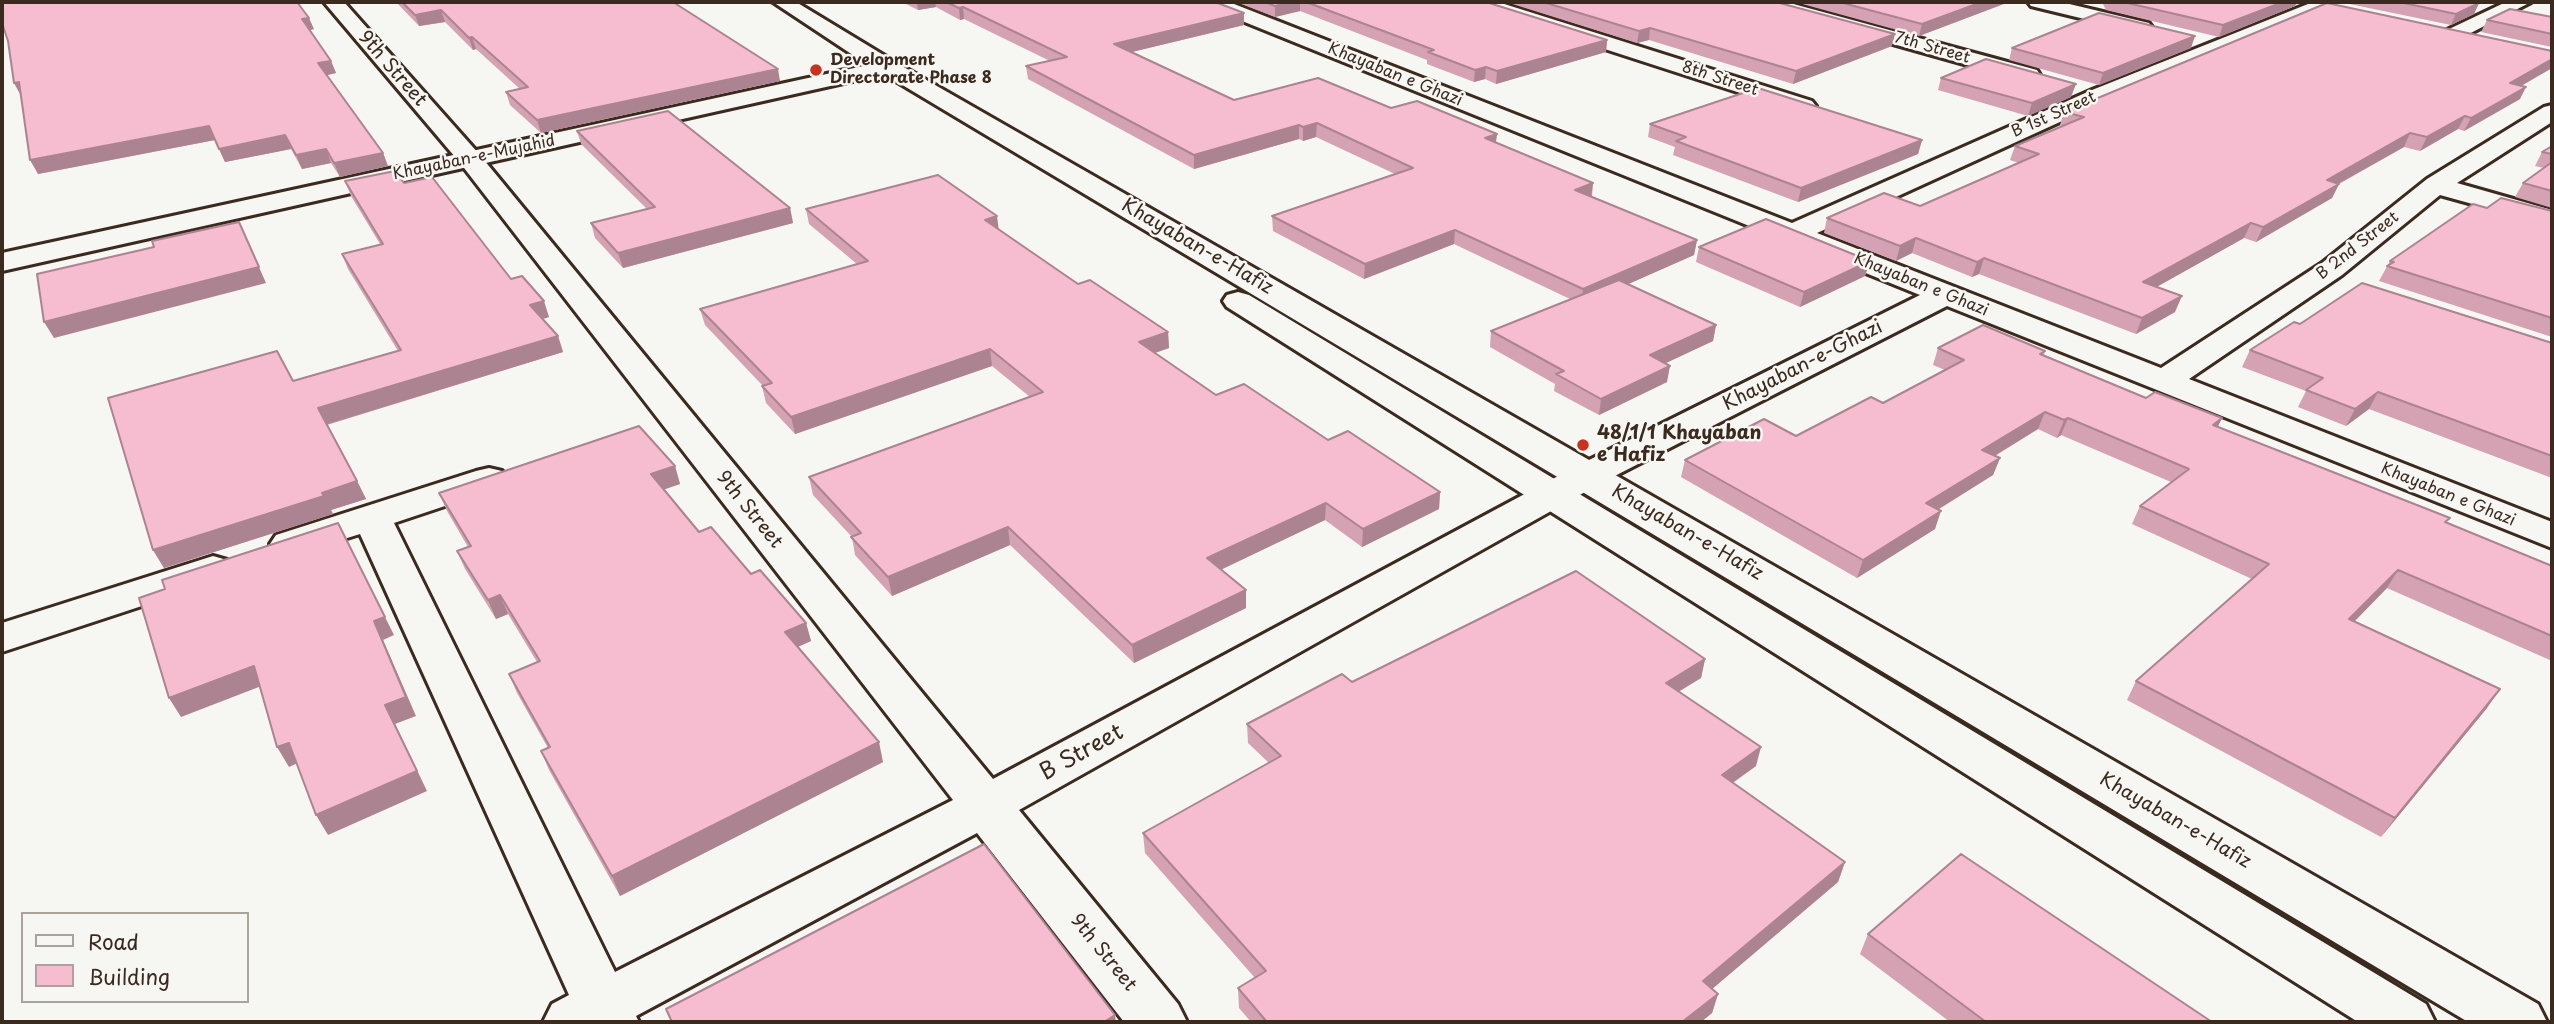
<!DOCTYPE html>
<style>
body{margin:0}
#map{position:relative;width:2554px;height:1024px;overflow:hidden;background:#f6f6f2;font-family:"Playpen Sans",sans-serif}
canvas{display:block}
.frame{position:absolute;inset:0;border:4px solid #3b2a1e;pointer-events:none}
.legend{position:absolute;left:21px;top:912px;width:228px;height:91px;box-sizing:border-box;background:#f6f6f2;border:2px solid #aba49d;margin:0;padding:9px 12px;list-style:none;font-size:21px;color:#3b2a1e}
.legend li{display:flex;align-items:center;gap:14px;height:35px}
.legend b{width:35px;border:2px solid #aba49d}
</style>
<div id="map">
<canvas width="2554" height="1024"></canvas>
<div class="frame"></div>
<ul class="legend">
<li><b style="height:9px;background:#f6f6f2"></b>Road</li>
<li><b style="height:19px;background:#f6bccf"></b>Building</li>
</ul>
</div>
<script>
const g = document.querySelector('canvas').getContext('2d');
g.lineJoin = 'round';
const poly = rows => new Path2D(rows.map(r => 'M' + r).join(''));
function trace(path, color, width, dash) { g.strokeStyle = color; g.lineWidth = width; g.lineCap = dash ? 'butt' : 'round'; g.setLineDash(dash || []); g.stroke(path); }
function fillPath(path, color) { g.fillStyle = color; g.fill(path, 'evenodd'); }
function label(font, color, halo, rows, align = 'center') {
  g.font = font + ' "Playpen Sans",sans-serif'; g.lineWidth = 5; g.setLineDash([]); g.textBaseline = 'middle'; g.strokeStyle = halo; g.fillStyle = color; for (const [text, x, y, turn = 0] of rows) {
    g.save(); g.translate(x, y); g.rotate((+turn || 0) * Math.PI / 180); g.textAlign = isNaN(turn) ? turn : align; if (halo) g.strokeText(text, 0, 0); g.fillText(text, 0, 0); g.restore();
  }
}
const minor = poly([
 [324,2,344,2,479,154,993,779,1575,467,1920,295,1205,6,1202,2,1229,2,1792,223,2092,90,2313,2,2327,2,2330,6,2327,10,2108,100,1817,233,2161,368,2322,263,2427,179,2544,107,2552,105,2552,122,2457,183,2552,210,2552,226,2440,195,2342,275,2189,379,2552,522,2552,548,1947,306,1601,483,1019,810,1178,1004,1187,1022,1124,1022,977,833,636,1016,639,1022,543,1022,552,1004,569,995,360,534,290,556,276,553,270,544,276,535,476,471,489,468,502,471,508,479,502,487,394,523,615,972,953,800,461,164,324,2],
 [1469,2,1498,2,1812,101,1816,106,1812,111,1804,113,1796,111,1472,6,1469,2],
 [1755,2,1786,2,2037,70,2040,75,2029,82,2021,80,1758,6,1755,2],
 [2028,2,2061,2,2149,23,2152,27,2142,33,2031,6,2028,2],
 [2506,2,2531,2,2461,38,2447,38,2444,34,2447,30,2506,2],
 [213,556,227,560,233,569,227,578,2,652,2,623,213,556]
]);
const major = poly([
 [773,2,796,2,895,62,2538,1004,2547,1022,2468,1022,884,74,2,271,2,253,868,65,773,2],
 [1238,292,1249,295,2426,1004,2435,1022,2358,1022,1227,307,1223,301,1227,295,1238,292]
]);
const wall = poly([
 [396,2,673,2,780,81,541,133,510,105,506,92,520,89,476,49,473,50,445,22,419,26],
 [902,2,1215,2,1244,13,1244,25,1132,52,1234,100,1391,108,1497,134,1496,142,1593,183,1592,197,1697,240,1694,255,1628,284,1716,325,1713,341,1665,363,1667,382,1599,415,1554,391,1555,384,1490,347,1491,331,1570,299,1454,244,1364,279,1273,231,1272,216,1395,174,1316,137,1303,141,1299,139,1194,169,1028,79,1026,66,1050,61,964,19,960,20,936,7,918,10],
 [1236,2,1486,2,1607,40,1606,52,1496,84,1485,79,1474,82,1427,64,1427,60,1300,11,1275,17],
 [1506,2,1776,2,1892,46,1793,84,1649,40,1637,43],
 [1795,2,2009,2,1919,36],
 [2102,2,2297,2,2295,6,2219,37,2106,10],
 [2340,2,2474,2,2479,3,2474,14,2451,25],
 [2551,17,2552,17,2552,47,2481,32,2487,20],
 [314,29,310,30,331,61,336,73,327,75,383,153,388,166,340,177,331,163,302,169,291,149,225,162,215,140,38,174,21,96,8,41],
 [2012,48,2191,48,2099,85,2009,60],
 [2552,59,2552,68,2521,85,2520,99,2464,131,2458,129,2420,151,2404,147,2339,184,2332,198,2256,242,2244,238,2156,287,2175,312,2136,334,1979,274,1972,277,1912,253,1896,261,1824,233,1827,218,1920,206,2019,163,2010,160,2015,146,2063,126,2060,125,2064,112],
 [1941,78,2071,97,2028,116,1938,90],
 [1650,124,1922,140,1918,154,1798,202,1673,155,1675,147,1648,137],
 [577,131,790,208,793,223,623,268,595,238,591,223,647,209,581,144],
 [2552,146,2552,208,2515,197,2523,183,2544,168,2535,166,2542,152],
 [345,181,404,183,511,279,549,317,542,319,558,336,563,352,327,425,357,481,366,499,331,510,333,514,164,568,153,550,293,381,398,351,348,269,342,254,380,244,351,196],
 [2487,208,2552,211,2552,337,2379,281,2390,261],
 [806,209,999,229,1078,284,1168,332,1169,348,1155,353,1216,395,1328,440,1440,492,1439,509,1362,547,1325,520,1221,569,1246,608,1134,663,1010,545,892,596,855,555,852,537,813,495,809,477,1030,397,992,366,795,434,766,403,762,386,763,386,705,325,700,309,857,264,809,224],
 [1699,247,1870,261,1865,276,1800,307,1696,262],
 [2300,324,2552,343,2552,478,2369,409,2346,426,2298,407,2306,391,2242,367,2250,350],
 [1938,348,2045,351,2044,355,2218,427,2450,518,2446,523,2552,566,2552,661,2387,588,2354,622,2487,708,2381,837,2127,700,2136,681,2252,579,2132,524,2140,506,2171,482,2061,435,2057,438,2038,429,1995,456,2000,458,1993,475,1938,509,1935,529,1857,578,1681,477,1685,460,1796,436,1883,403,1945,370,1933,365],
 [675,466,680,484,664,489,699,532,751,574,806,623,811,641,798,647,883,762,620,896,549,770,541,751,548,748,517,693,509,674,537,662,508,614,496,619,465,569,457,551,468,547,447,511,439,493],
 [1705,659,1701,678,1679,691,1756,766,1733,783,1845,862,1838,882,1712,989,1718,994,1712,1013,1701,1022,1251,1022,1239,1008,1238,988,1255,978,1145,853,1143,833,1269,763,1248,743,1247,724,1352,682],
 [1868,934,2212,1022,1950,1022,1860,954]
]);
const shadedWall = poly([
 [917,2,935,2,936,7,918,10],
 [1291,2,1300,2,1300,11,1275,17,1275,6],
 [1982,2,2009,2,1919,36,1922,24],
 [2283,2,2297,2,2295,6,2219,37,2223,25],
 [2479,3,2474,14,2451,25,2456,14],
 [963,7,964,19,960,20,959,8],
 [441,10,445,22,419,26,415,15],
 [1244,13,1244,25,1115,56,1114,44],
 [309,18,314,29,307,31,302,19],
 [1650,28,1649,40,1637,43,1639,31],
 [1895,34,1892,46,1793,84,1796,71],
 [2195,36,2191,48,2099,85,2103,73],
 [472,37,476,49,473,50,469,38],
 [1607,40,1606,52,1496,84,1497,71],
 [2552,59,2552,68,2504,96,2510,83],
 [331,61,336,73,323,76,318,63],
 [1486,67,1485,79,1474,82,1475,70],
 [778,69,780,81,541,133,537,120],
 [19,82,21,96,14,83],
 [2076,84,2071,97,2028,116,2032,103],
 [2526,87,2520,99,2464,131,2471,118],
 [2465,116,2458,129,2420,151,2427,137],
 [1317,123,1316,137,1303,141,1303,127],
 [1299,125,1299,139,1194,169,1194,155],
 [209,126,215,140,38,174,30,160],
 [2410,133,2404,147,2320,194,2327,180],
 [1497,134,1495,147,1485,138],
 [285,135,291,149,225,162,219,149],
 [1922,140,1918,154,1798,202,1801,188],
 [326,149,331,163,302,169,296,155],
 [383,153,388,166,340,177,334,163],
 [1593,183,1591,198,1575,190],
 [2339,184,2332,198,2256,242,2263,227],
 [790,208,793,223,623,268,618,253],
 [997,216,999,231,985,220],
 [239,222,266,283,54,338,44,322],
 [2251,223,2244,238,2137,298,2143,282],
 [1455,230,1454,244,1364,279,1365,264],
 [1916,238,1912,253,1896,261,1900,246],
 [1697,240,1694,255,1581,305,1583,289],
 [1984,258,1979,274,1972,277,1977,262],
 [1870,261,1865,276,1800,307,1804,292],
 [2182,296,2175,312,2136,334,2142,318],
 [544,301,549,317,536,321,530,305],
 [1716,325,1713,341,1647,372,1650,355],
 [1168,332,1169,348,1140,358,1139,342],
 [558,336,563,352,325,425,318,408],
 [990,349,992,366,795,434,791,417],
 [1670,366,1667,382,1599,415,1601,399],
 [2378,392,2369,409,2346,426,2355,409],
 [2045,412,2038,429,1976,467,1982,450],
 [2068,418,2061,435,2057,438,2064,420],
 [2222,418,2214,435,2213,425],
 [2000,458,1993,475,1920,521,1926,503],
 [675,466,680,484,657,492,651,474],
 [357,481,366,499,331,510,333,514,164,568,153,550],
 [1440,492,1439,509,1362,547,1363,529],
 [1326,503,1325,520,1208,576,1207,558],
 [1941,511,1935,529,1857,578,1863,560],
 [1008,527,1010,545,892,596,888,577],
 [2398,570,2387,588,2338,638,2349,619],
 [1246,590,1246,608,1134,663,1132,645],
 [500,595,508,614,496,619,488,600],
 [385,617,394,635,383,640,416,716,395,724,427,791,328,835,316,815,385,705,374,621],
 [806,623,811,641,790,650,785,632],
 [1705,659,1701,678,1662,702,1666,683],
 [254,666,264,685,181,717,169,698],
 [2500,689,2487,708,2381,837,2395,818],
 [879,742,883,762,620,896,612,876],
 [289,743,300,762,289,767,277,747],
 [1761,747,1756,766,1716,794,1722,775],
 [1845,862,1838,882,1698,1001,1703,981],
 [1718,994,1712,1013,1701,1022,1682,1022],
 [1115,1015,1116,1022,1104,1022]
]);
const building = poly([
 [2,2,297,2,309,18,302,19,331,61,318,63,383,153,334,163,326,149,296,155,285,135,219,149,209,126,30,160,19,82,14,83,8,41,2,23,2,2],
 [402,2,673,2,778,69,537,120,506,92,528,87,472,37,469,38,441,10,415,15,402,2],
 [946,2,1215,2,1244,13,1114,44,1234,100,1318,78,1391,108,1417,101,1497,134,1485,138,1593,183,1575,190,1697,240,1583,289,1455,230,1365,264,1272,216,1413,168,1317,123,1303,127,1299,125,1194,155,1026,66,1067,57,963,7,959,8,946,2],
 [1265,2,1291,2,1275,6,1265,2],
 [1306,2,1486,2,1607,40,1497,71,1486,67,1475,70,1428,52,1434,50,1306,2],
 [1543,2,1776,2,1895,34,1796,71,1650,28,1639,31,1543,2],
 [1839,2,1982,2,1922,24,1839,2],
 [2123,2,2283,2,2223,25,2123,2],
 [2399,2,2474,2,2479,3,2456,14,2399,2],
 [2327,3,2552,51,2552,59,2510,83,2526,87,2471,118,2465,116,2427,137,2410,133,2327,180,2339,184,2263,227,2251,223,2143,282,2182,296,2142,318,1984,258,1977,262,1916,238,1900,246,1827,218,1884,193,1920,206,2039,154,2015,146,2084,117,2064,112,2327,3],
 [2510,9,2552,17,2552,34,2487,20,2510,9],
 [2099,13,2195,36,2103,73,2012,48,2099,13],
 [1986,59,2076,84,2032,103,1941,78,1986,59],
 [1758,88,1922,140,1801,188,1676,141,1686,137,1650,124,1758,88],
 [668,111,790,208,618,253,591,223,655,207,577,131,668,111],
 [2552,146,2552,154,2542,152,2552,146],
 [2552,162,2552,191,2523,183,2552,162],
 [395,171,404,183,432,177,511,279,522,276,544,301,530,305,558,336,318,408,357,481,322,493,324,496,153,550,108,398,277,351,293,381,401,350,342,254,383,244,345,181,395,171],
 [938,175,997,216,985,220,1078,284,1090,280,1168,332,1139,342,1216,395,1244,384,1328,440,1348,431,1440,492,1363,529,1326,503,1207,558,1246,590,1132,645,1008,527,888,577,851,537,861,533,809,477,1043,392,990,349,791,417,762,386,772,383,700,309,868,261,806,209,938,175],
 [2501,198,2552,211,2552,318,2387,266,2394,262,2390,261,2473,204,2487,208,2501,198],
 [1766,219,1870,261,1804,292,1699,247,1766,219],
 [239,222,259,267,44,322,37,274,154,247,152,241,239,222],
 [1619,280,1716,325,1650,355,1670,366,1601,399,1556,374,1564,371,1491,331,1619,280],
 [2362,283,2552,343,2552,456,2378,392,2355,409,2306,390,2323,378,2250,350,2294,322,2300,324,2362,283],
 [1983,325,2045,351,2040,354,2146,398,2155,392,2222,418,2213,425,2450,518,2445,522,2552,566,2552,636,2398,570,2349,619,2500,689,2395,818,2136,681,2269,564,2140,506,2189,469,2068,418,2064,420,2045,412,1982,450,2000,458,1926,503,1941,511,1863,560,1685,460,1764,419,1796,436,1871,397,1883,403,1964,360,1938,348,1983,325],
 [639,426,675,466,651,474,699,532,711,527,751,574,760,570,806,623,785,632,879,742,612,876,541,751,550,747,509,674,540,661,500,595,488,600,457,551,471,546,439,493,639,426],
 [338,523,385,617,374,621,406,697,385,705,417,771,316,815,289,743,277,747,254,666,169,698,139,598,165,589,162,580,338,523],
 [1576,571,1705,659,1666,683,1761,747,1722,775,1845,862,1703,981,1718,994,1682,1022,1267,1022,1238,988,1266,971,1143,833,1281,756,1247,724,1342,674,1352,682,1576,571],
 [984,844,1115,1015,1104,1022,672,1022,666,1009,984,844],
 [1961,854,2212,1022,1986,1022,1868,934,1961,854]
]);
const markers = [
 [816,70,7,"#c8321e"],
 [1583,445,7,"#c8321e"]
];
const farStreetnames = [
 ["7th Street",1932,48,16],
 ["Khayaban e Ghazi",1395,75,22],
 ["8th Street",1720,79,18],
 ["B 1st Street",2054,115,-24],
 ["Khayaban-e-Mujahid",474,158,-12],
 ["B 2nd Street",2358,246,-38],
 ["Khayaban e Ghazi",1921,285,22],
 ["Khayaban e Ghazi",2448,495,22]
];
const farPoinames = [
 ["Development",830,61],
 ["Directorate Phase 8",830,79]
];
const streetNames = [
 ["9th Street",392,69,49],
 ["Khayaban-e-Hafiz",1197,247,30],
 ["Khayaban-e-Ghazi",1803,366,-27],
 ["9th Street",749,510,51],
 ["Khayaban-e-Hafiz",1687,533,30],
 ["Khayaban-e-Hafiz",2175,821,30],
 ["9th Street",1103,953,51]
];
const poiNames = [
 ["48/1/1 Khayaban",1597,434],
 ["e Hafiz",1597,456]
];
const nearStreetnames = [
 ["B Street",1082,753,-29]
];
trace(minor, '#3b2a1e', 6);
trace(major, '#3b2a1e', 6);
fillPath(minor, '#f6f6f2');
fillPath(major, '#f6f6f2');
fillPath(wall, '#d4a2b2');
fillPath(shadedWall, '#ac8491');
fillPath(building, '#f6bccf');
trace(building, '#ac8491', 2);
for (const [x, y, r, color] of markers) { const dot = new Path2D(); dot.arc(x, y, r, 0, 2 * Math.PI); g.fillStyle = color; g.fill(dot); trace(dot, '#f6f6f2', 2.5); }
label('16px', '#3b2a1e', '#f6f6f2', farStreetnames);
label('bold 16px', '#3b2a1e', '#f6f6f2', farPoinames, 'left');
label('19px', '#3b2a1e', '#f6f6f2', streetNames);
label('bold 19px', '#3b2a1e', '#f6f6f2', poiNames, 'left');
label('23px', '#3b2a1e', '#f6f6f2', nearStreetnames);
</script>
